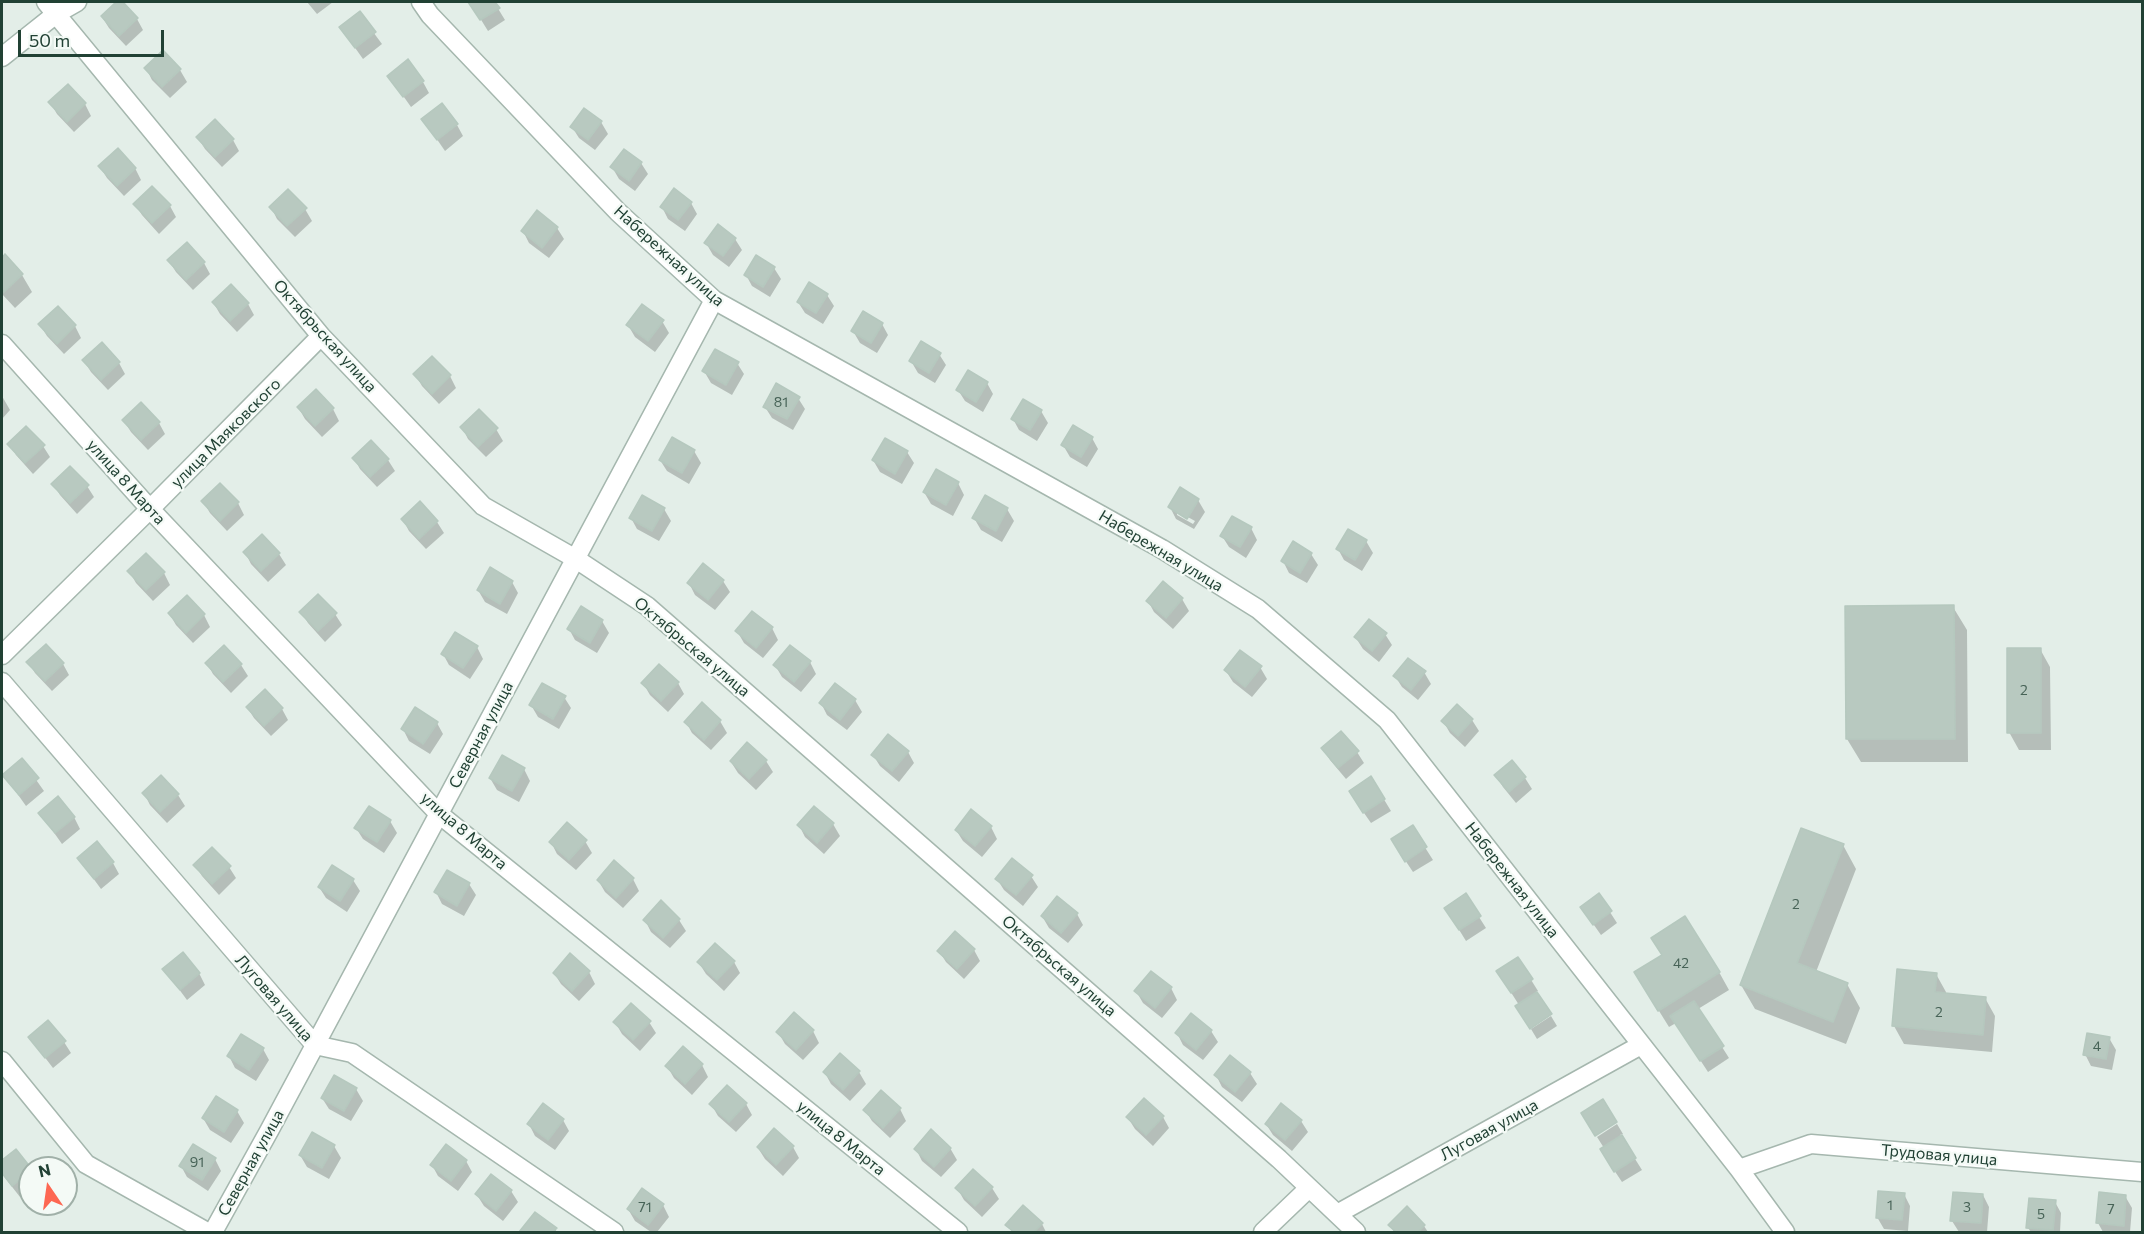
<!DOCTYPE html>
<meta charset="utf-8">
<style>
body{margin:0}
#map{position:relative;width:2144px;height:1234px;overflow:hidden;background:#e3eee8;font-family:Commissioner,sans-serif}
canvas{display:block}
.frame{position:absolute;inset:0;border:3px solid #214134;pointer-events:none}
.north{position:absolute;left:18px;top:1156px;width:60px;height:60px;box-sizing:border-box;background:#f4faf6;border:2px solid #a0b0a8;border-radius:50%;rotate:347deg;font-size:16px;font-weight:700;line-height:24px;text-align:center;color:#214134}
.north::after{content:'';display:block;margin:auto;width:21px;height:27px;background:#fd6752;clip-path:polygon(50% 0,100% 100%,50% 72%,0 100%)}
.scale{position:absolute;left:18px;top:30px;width:146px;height:27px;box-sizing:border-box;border:3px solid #214134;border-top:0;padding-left:8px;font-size:18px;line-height:21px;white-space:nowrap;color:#214134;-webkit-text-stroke:4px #f4faf6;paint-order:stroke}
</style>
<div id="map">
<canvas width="2144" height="1234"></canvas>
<div class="frame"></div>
<div class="north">N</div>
<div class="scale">50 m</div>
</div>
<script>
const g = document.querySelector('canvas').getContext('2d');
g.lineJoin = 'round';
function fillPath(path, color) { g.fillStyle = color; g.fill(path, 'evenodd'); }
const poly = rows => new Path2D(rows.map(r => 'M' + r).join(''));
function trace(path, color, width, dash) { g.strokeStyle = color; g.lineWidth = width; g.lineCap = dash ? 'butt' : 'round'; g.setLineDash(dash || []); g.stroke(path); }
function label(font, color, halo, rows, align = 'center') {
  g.font = font + ' Commissioner,sans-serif'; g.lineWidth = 4.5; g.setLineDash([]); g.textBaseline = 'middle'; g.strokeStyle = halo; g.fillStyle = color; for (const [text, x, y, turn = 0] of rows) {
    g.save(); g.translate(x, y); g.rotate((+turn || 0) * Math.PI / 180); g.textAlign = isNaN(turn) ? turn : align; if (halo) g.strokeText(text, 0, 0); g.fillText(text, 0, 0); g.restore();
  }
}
const shadow = poly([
 [118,2,121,2,137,19,143,30,126,46,109,28,102,17],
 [307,2,333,2,317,14],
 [470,2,494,2,505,20,488,31],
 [359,13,382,44,363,59,341,28],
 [163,52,180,70,187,82,170,98,152,80,146,68],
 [389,76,423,82,429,93,411,107],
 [50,102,85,104,91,116,74,132,57,114],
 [423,119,457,125,463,136,445,151],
 [601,122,608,134,595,150,579,138,572,127],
 [198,138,233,140,239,151,222,167,205,149],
 [641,163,648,174,635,191,619,179,612,167],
 [100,167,135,168,141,180,124,196,107,178],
 [691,203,697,214,685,231,668,219,662,207],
 [135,204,170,206,176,217,159,234,142,215],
 [271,207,305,209,312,221,295,237,277,219],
 [557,228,564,239,549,258,529,243,523,231],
 [735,239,742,250,729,267,713,255,706,243],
 [5,257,22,275,32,292,15,308,2,294,2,260],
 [169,261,204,263,210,274,193,290,176,272],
 [774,268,781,279,770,297,752,286,746,275],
 [827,295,834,306,823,324,805,313,798,302],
 [213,302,248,304,254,315,237,332,220,314],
 [58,308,75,326,81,338,64,354,47,336,40,325],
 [662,321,669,333,655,352,635,337,628,325],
 [882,324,888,335,877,353,860,343,853,331],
 [939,354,946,365,935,383,918,373,911,361],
 [84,361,119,363,125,374,108,390,91,372],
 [737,363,744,374,732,395,711,383,704,371],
 [415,374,450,376,456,388,439,404,422,386],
 [987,383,993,394,983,412,965,401,958,390],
 [316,391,333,409,339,421,322,437,305,419,298,407],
 [2,396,10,410,2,419],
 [798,398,805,409,793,430,772,418,765,407],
 [1041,411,1048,423,1037,441,1019,430,1013,419],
 [124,421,159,423,165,434,148,450,131,432],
 [462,427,496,429,503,441,486,457,468,439],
 [1092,438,1098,449,1087,467,1070,457,1063,445],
 [9,444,43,446,50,457,33,474,16,455],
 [694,451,701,463,689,484,667,471,660,460],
 [907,452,914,463,902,484,880,472,873,460],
 [354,458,388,460,395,471,377,487,360,469],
 [958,483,964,495,953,516,931,504,924,492],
 [53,484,87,486,94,497,77,514,60,495],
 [220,485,238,503,244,515,227,531,210,513,203,501],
 [986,497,1007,509,1014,521,1002,542,981,530,974,518],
 [1198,500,1205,512,1194,529,1176,519,1170,507],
 [1177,511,1195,521,1193,524,1177,515],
 [664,509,671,521,659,541,637,529,631,518],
 [403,520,437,522,444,533,426,549,409,531],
 [1251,528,1257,540,1246,558,1229,547,1222,536],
 [262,536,279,554,286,565,268,582,251,564,245,552],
 [1366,541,1373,553,1362,571,1344,560,1338,549],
 [1311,554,1318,565,1307,583,1289,573,1283,561],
 [129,571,164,573,170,585,153,601,136,583],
 [723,581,730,592,715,610,695,595,689,583],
 [512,582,518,593,507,614,485,602,478,590],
 [1163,583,1182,599,1189,611,1173,629,1154,612,1148,601],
 [187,597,204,615,210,627,193,643,176,625,169,613],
 [1953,607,1967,630,1968,762,1861,762,1847,739],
 [581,608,602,621,609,633,597,653,575,640,569,629],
 [301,612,335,614,342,625,325,642,308,623],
 [772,628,778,640,763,658,744,643,737,631],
 [1385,634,1392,645,1379,662,1363,649,1356,638],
 [224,647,241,665,248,676,231,693,213,674,207,663],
 [477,647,483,659,470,679,449,665,443,654],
 [2040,649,2050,667,2051,750,2019,750,2009,732],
 [28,662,63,664,69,675,52,691,35,673],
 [810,662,816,674,801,692,782,677,775,665],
 [1260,667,1267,679,1252,697,1233,682,1226,671],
 [1424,672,1431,684,1418,700,1402,687,1395,676],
 [643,683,678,683,684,694,668,712,650,695],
 [836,685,855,700,862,712,847,730,827,715,821,703],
 [564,697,571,708,559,729,538,717,531,705],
 [702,704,720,721,727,733,711,750,692,733,686,722],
 [1457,706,1472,720,1479,731,1465,747,1450,733,1443,721],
 [247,707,282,709,288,720,271,736,254,718],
 [437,723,443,734,430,754,409,741,403,729],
 [1323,748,1357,752,1364,763,1346,779,1330,760],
 [908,752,914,763,899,782,880,766,873,755],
 [22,760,44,791,26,806,4,775],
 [766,761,773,772,756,790,738,773,731,762],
 [524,769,530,781,519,802,497,790,490,778],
 [1496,776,1525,778,1532,789,1516,803,1503,787],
 [161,777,178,795,185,806,167,823,150,805,144,793],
 [1371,778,1391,811,1371,823,1357,803],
 [814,808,833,824,840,836,824,854,805,837,799,825],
 [40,813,74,817,80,829,62,844],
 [390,821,397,833,384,853,363,839,356,828],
 [991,827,997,839,982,857,963,841,956,830],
 [1412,827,1433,860,1413,872,1399,851],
 [585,841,592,853,576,870,557,854,551,842],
 [1843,845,1856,869,1816,972,1847,984,1860,1008,1846,1044,1755,1009,1741,985],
 [79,859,113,863,119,874,101,889],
 [195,865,229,867,236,878,219,895,202,876],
 [1031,876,1038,887,1023,906,1004,890,997,879],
 [633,879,639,891,623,908,605,892,598,880],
 [353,880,360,891,347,912,326,898,319,887],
 [469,884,476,895,464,916,442,904,436,892],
 [1599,895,1617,923,1601,935,1589,918],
 [1077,914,1083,925,1068,943,1049,928,1042,916],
 [1479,917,1486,928,1466,941,1453,920],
 [645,920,679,920,686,931,670,948,651,932],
 [974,950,980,961,964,979,946,962,939,951],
 [1518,959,1538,991,1536,992,1550,1014,1519,1005,1505,983],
 [734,962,740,973,724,991,706,974,699,963],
 [164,969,199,973,205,985,187,1000],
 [589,972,595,984,579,1001,561,984,554,973],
 [1719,972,1729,990,1698,1009,1729,1058,1708,1072,1676,1023,1669,1027,1646,990],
 [1936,974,1946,992,1946,995,1985,998,1995,1016,1992,1052,1904,1044,1894,1026],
 [1171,988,1177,1000,1162,1018,1143,1003,1136,991],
 [1551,1016,1557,1026,1537,1039,1531,1029],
 [615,1022,649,1022,656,1033,640,1051,622,1034],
 [813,1031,819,1043,803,1060,785,1044,778,1032],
 [1211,1031,1218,1042,1203,1060,1183,1045,1177,1033],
 [30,1038,64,1042,71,1053,53,1068],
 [2109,1038,2116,1050,2112,1070,2091,1066,2085,1054],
 [263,1049,269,1060,256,1081,235,1068,229,1056],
 [841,1055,859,1072,866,1084,850,1101,831,1084,825,1073],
 [702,1065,708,1077,692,1095,674,1078,667,1066],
 [1250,1073,1257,1084,1242,1102,1222,1087,1216,1075],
 [356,1089,363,1101,351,1121,329,1109,322,1098],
 [711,1104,746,1104,752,1115,736,1132,718,1116],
 [900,1109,906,1121,890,1138,872,1121,865,1110],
 [237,1111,244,1123,231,1143,210,1130,203,1118],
 [1163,1117,1169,1128,1153,1146,1135,1129,1128,1118],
 [563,1120,569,1131,555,1150,535,1136,529,1124],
 [1301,1121,1308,1132,1292,1151,1273,1135,1266,1124],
 [1617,1124,1623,1134,1620,1135,1642,1170,1622,1182,1608,1161,1604,1148,1597,1137],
 [334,1146,341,1158,329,1179,307,1167,300,1155],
 [793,1147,799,1158,783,1176,765,1159,758,1148],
 [950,1148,957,1160,941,1177,922,1161,916,1149],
 [15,1151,30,1169,30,1188,20,1197,2,1174,2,1162],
 [215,1159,221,1171,208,1191,187,1177,181,1166],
 [466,1161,472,1172,458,1191,438,1176,432,1165],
 [957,1188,992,1188,999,1199,982,1217,964,1200],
 [511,1191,518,1202,503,1221,484,1206,477,1195],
 [1904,1194,1910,1206,1908,1231,1884,1229,1877,1217],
 [1983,1195,1989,1207,1987,1232,1959,1232,1952,1221],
 [2125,1196,2132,1208,2130,1232,2103,1232,2098,1223],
 [2055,1202,2061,1213,2060,1232,2031,1232,2028,1228],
 [663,1205,669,1217,657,1232,651,1232,635,1221,628,1209],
 [1023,1208,1042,1224,1046,1232,1012,1232,1007,1225],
 [1407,1208,1424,1226,1428,1232,1394,1232,1390,1225],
 [536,1214,555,1229,557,1232,521,1232]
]);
const building = poly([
 [116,2,123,2,138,18,119,36,101,16,116,2],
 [468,2,495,2,500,8,480,20,468,2],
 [360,11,376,32,355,48,339,27,360,11],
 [163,50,181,69,162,87,144,68,163,50],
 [408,59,424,81,403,97,387,76,408,59],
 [68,84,86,103,67,122,48,102,68,84],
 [442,103,458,124,437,140,421,119,442,103],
 [584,108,602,121,588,140,570,127,584,108],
 [215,119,234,139,215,157,196,137,215,119],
 [118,148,136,168,117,186,98,166,118,148],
 [624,149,642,162,629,181,610,167,624,149],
 [152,186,171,205,152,223,133,204,152,186],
 [674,188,692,202,678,220,660,207,674,188],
 [288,189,307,208,287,226,269,207,288,189],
 [537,210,558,227,542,248,521,231,537,210],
 [718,224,736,238,723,256,704,243,718,224],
 [187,242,205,262,186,280,167,260,187,242],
 [5,254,23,274,4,292,2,289,2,258,5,254],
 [756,255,775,267,763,287,744,275,756,255],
 [809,282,828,294,816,313,797,302,809,282],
 [231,284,249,303,230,321,212,302,231,284],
 [642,304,664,320,648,341,626,325,642,304],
 [58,306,76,325,57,344,38,324,58,306],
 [863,311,883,323,871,343,851,331,863,311],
 [921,341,941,353,929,373,909,361,921,341],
 [102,342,120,362,101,380,82,360,102,342],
 [715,349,739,362,726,385,702,371,715,349],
 [432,356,451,375,432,394,413,374,432,356],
 [968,370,988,382,976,402,956,390,968,370],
 [776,383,800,397,787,419,763,407,776,383],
 [316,389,334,408,315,426,297,407,316,389],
 [1023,399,1042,410,1030,430,1011,419,1023,399],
 [141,402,160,422,141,440,122,420,141,402],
 [479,409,498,428,478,447,460,427,479,409],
 [1073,425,1093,437,1081,457,1061,445,1073,425],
 [26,426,45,445,25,463,7,444,26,426],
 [672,437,695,450,682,473,659,460,672,437],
 [885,438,908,451,895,474,872,460,885,438],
 [371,440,389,459,370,477,352,458,371,440],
 [70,466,89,485,70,503,51,484,70,466],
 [936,469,959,482,946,505,923,492,936,469],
 [220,483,239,502,220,521,201,501,220,483],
 [1180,487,1199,499,1187,519,1168,507,1180,487],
 [642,495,665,508,652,531,629,518,642,495],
 [985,495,1008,508,996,531,972,518,985,495],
 [420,501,438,521,419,539,401,519,420,501],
 [1232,516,1252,527,1240,547,1220,536,1232,516],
 [1348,529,1367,540,1355,560,1336,549,1348,529],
 [262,534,280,553,261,571,243,552,262,534],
 [1293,541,1312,553,1300,573,1281,561,1293,541],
 [146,553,165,572,146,590,127,571,146,553],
 [703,563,724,580,708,600,687,583,703,563],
 [490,567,513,581,500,604,477,590,490,567],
 [1163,581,1183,598,1166,618,1146,601,1163,581],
 [318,594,337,613,318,631,299,612,318,594],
 [187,595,205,614,186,633,168,613,187,595],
 [1954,605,1955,739,1846,739,1845,606,1954,605],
 [581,606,603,620,590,643,567,629,581,606],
 [752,611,773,627,756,648,735,631,752,611],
 [1369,619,1387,633,1372,651,1354,637,1369,619],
 [455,632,478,646,463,668,441,654,455,632],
 [46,644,64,663,45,681,26,662,46,644],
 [224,645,242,664,223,682,205,663,224,645],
 [790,645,811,661,794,682,773,665,790,645],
 [2007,648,2041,648,2041,733,2007,733,2007,648],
 [1240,650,1262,666,1245,687,1224,670,1240,650],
 [1408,658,1426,671,1411,690,1393,676,1408,658],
 [659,664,679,682,661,701,641,683,659,664],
 [542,683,566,696,553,719,529,705,542,683],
 [835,683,856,699,840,720,819,703,835,683],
 [265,689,283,708,264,726,246,707,265,689],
 [702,702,721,720,704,740,684,722,702,702],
 [1457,704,1473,719,1458,736,1441,721,1457,704],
 [415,707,438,722,423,744,401,729,415,707],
 [1341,731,1359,751,1338,768,1321,748,1341,731],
 [888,734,909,751,892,771,871,755,888,734],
 [747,742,767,760,749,779,730,761,747,742],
 [502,755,525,768,512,791,489,778,502,755],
 [22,758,39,778,19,795,2,775,22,758],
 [1512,760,1526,777,1509,792,1494,775,1512,760],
 [161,775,179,794,160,812,142,793,161,775],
 [1371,776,1385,799,1363,813,1349,791,1371,776],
 [58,796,75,817,55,833,38,813,58,796],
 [369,806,391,820,377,842,354,828,369,806],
 [814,806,834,823,817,843,797,825,814,806],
 [971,809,992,826,975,846,955,830,971,809],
 [567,822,587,840,569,860,549,842,567,822],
 [1413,825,1427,847,1405,862,1391,839,1413,825],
 [1801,828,1844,844,1797,963,1848,983,1833,1022,1740,985,1801,828],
 [97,841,114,862,94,879,77,858,97,841],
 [212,847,231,866,212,884,193,865,212,847],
 [1012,858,1033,875,1016,895,995,879,1012,858],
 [614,860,634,878,616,898,597,880,614,860],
 [332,865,354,879,340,901,318,887,332,865],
 [447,870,470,883,457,906,434,892,447,870],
 [1466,893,1481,916,1459,930,1444,908,1466,893],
 [1599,893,1612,911,1593,925,1580,907,1599,893],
 [1057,896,1078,913,1061,933,1041,916,1057,896],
 [661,900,680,919,663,938,643,920,661,900],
 [1685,916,1720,972,1658,1011,1634,972,1662,955,1651,938,1685,916],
 [955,931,975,949,957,969,937,951,955,931],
 [715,943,735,961,717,980,697,962,715,943],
 [183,952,200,973,180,990,162,969,183,952],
 [570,953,590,971,572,991,553,973,570,953],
 [1518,957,1533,979,1511,993,1496,971,1518,957],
 [1897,969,1937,973,1935,992,1986,997,1983,1035,1892,1026,1897,969],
 [1151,971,1172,987,1155,1008,1134,991,1151,971],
 [1537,992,1552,1014,1530,1029,1515,1006,1537,992],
 [1694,1001,1724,1046,1700,1061,1670,1016,1694,1001],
 [631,1003,651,1021,633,1040,613,1022,631,1003],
 [794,1012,814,1030,796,1050,776,1032,794,1012],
 [1191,1013,1212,1030,1196,1050,1175,1033,1191,1013],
 [48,1020,66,1041,45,1058,28,1037,48,1020],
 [2087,1033,2110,1037,2106,1059,2083,1055,2087,1033],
 [241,1034,264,1048,249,1070,227,1056,241,1034],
 [683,1046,703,1064,685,1084,665,1066,683,1046],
 [840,1053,860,1071,843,1090,823,1072,840,1053],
 [1230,1055,1251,1072,1235,1092,1214,1075,1230,1055],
 [334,1075,357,1088,344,1111,321,1098,334,1075],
 [727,1085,747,1103,729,1122,709,1104,727,1085],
 [881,1090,901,1108,883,1128,863,1110,881,1090],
 [216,1096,238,1110,224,1132,202,1118,216,1096],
 [1144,1098,1164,1116,1146,1135,1126,1117,1144,1098],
 [1603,1099,1617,1122,1595,1136,1581,1113,1603,1099],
 [543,1103,564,1119,548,1140,527,1124,543,1103],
 [1281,1103,1302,1120,1285,1140,1265,1124,1281,1103],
 [774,1128,794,1146,776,1165,757,1147,774,1128],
 [931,1129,951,1148,934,1167,914,1149,931,1129],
 [312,1132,335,1145,322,1168,299,1155,312,1132],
 [1622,1135,1636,1158,1614,1172,1600,1149,1622,1135],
 [193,1144,216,1158,202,1180,179,1166,193,1144],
 [446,1144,467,1160,451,1181,430,1165,446,1144],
 [16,1149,31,1168,30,1172,12,1186,2,1173,2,1160,16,1149],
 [973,1169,993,1187,975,1206,955,1188,973,1169],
 [491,1174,512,1190,496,1211,475,1194,491,1174],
 [642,1188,664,1204,648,1225,627,1209,642,1188],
 [1878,1191,1905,1193,1902,1220,1876,1218,1878,1191],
 [1953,1192,1983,1194,1981,1223,1950,1221,1953,1192],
 [2099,1192,2126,1195,2124,1226,2096,1223,2099,1192],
 [2029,1198,2056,1200,2053,1230,2026,1228,2029,1198],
 [1023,1205,1043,1223,1034,1232,1014,1232,1005,1225,1023,1205],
 [1407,1206,1425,1225,1418,1232,1396,1232,1388,1225,1407,1206],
 [535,1212,557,1228,553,1232,519,1232,535,1212]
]);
const minor = poly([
 [46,2,321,336,483,506,576,559,647,606,1279,1159,1356,1232],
 [421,2,430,15,618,212,714,300,1162,549,1258,609,1387,720,1739,1169,1785,1232],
 [2,57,56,14,77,2],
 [2,344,150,509,439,814,958,1232],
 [2,655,150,509,321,336],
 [2,682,315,1045,352,1053,614,1232],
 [2,1061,86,1164,207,1232],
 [1739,1169,1811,1144,2142,1172],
 [1337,1214,1641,1045],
 [213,1232,269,1131,714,300],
 [1263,1232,1309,1188]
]);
const numberNames = [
 ["81",781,402],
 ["2",2024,690],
 ["2",1796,904],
 ["42",1681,963],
 ["2",1939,1012],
 ["4",2097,1046],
 ["91",197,1162],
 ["1",1890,1205],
 ["71",645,1207],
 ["3",1967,1207],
 ["7",2111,1209],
 ["5",2041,1214]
];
const streetNames = [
 ["Набережная улица",669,256,42],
 ["Октябрьская улица",325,336,48],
 ["улица Маяковского",226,433,-45],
 ["улица 8 Марта",126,482,48],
 ["Набережная улица",1161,551,31],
 ["Октябрьская улица",692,647,40],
 ["Северная улица",481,735,-62],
 ["улица 8 Марта",464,831,41],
 ["Набережная улица",1512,880,52],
 ["Октябрьская улица",1059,966,41],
 ["Луговая улица",274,998,49],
 ["Луговая улица",1489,1130,-29],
 ["улица 8 Марта",841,1138,39],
 ["Трудовая улица",1939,1155,5],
 ["Северная улица",251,1163,-61]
];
fillPath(shadow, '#0003');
fillPath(building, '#b8c9c0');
trace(building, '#b5c8be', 1.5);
trace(minor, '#a5b7ae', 21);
trace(minor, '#fff', 18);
label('14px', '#476357', null, numberNames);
label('16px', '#214134', '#f4faf6', streetNames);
</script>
